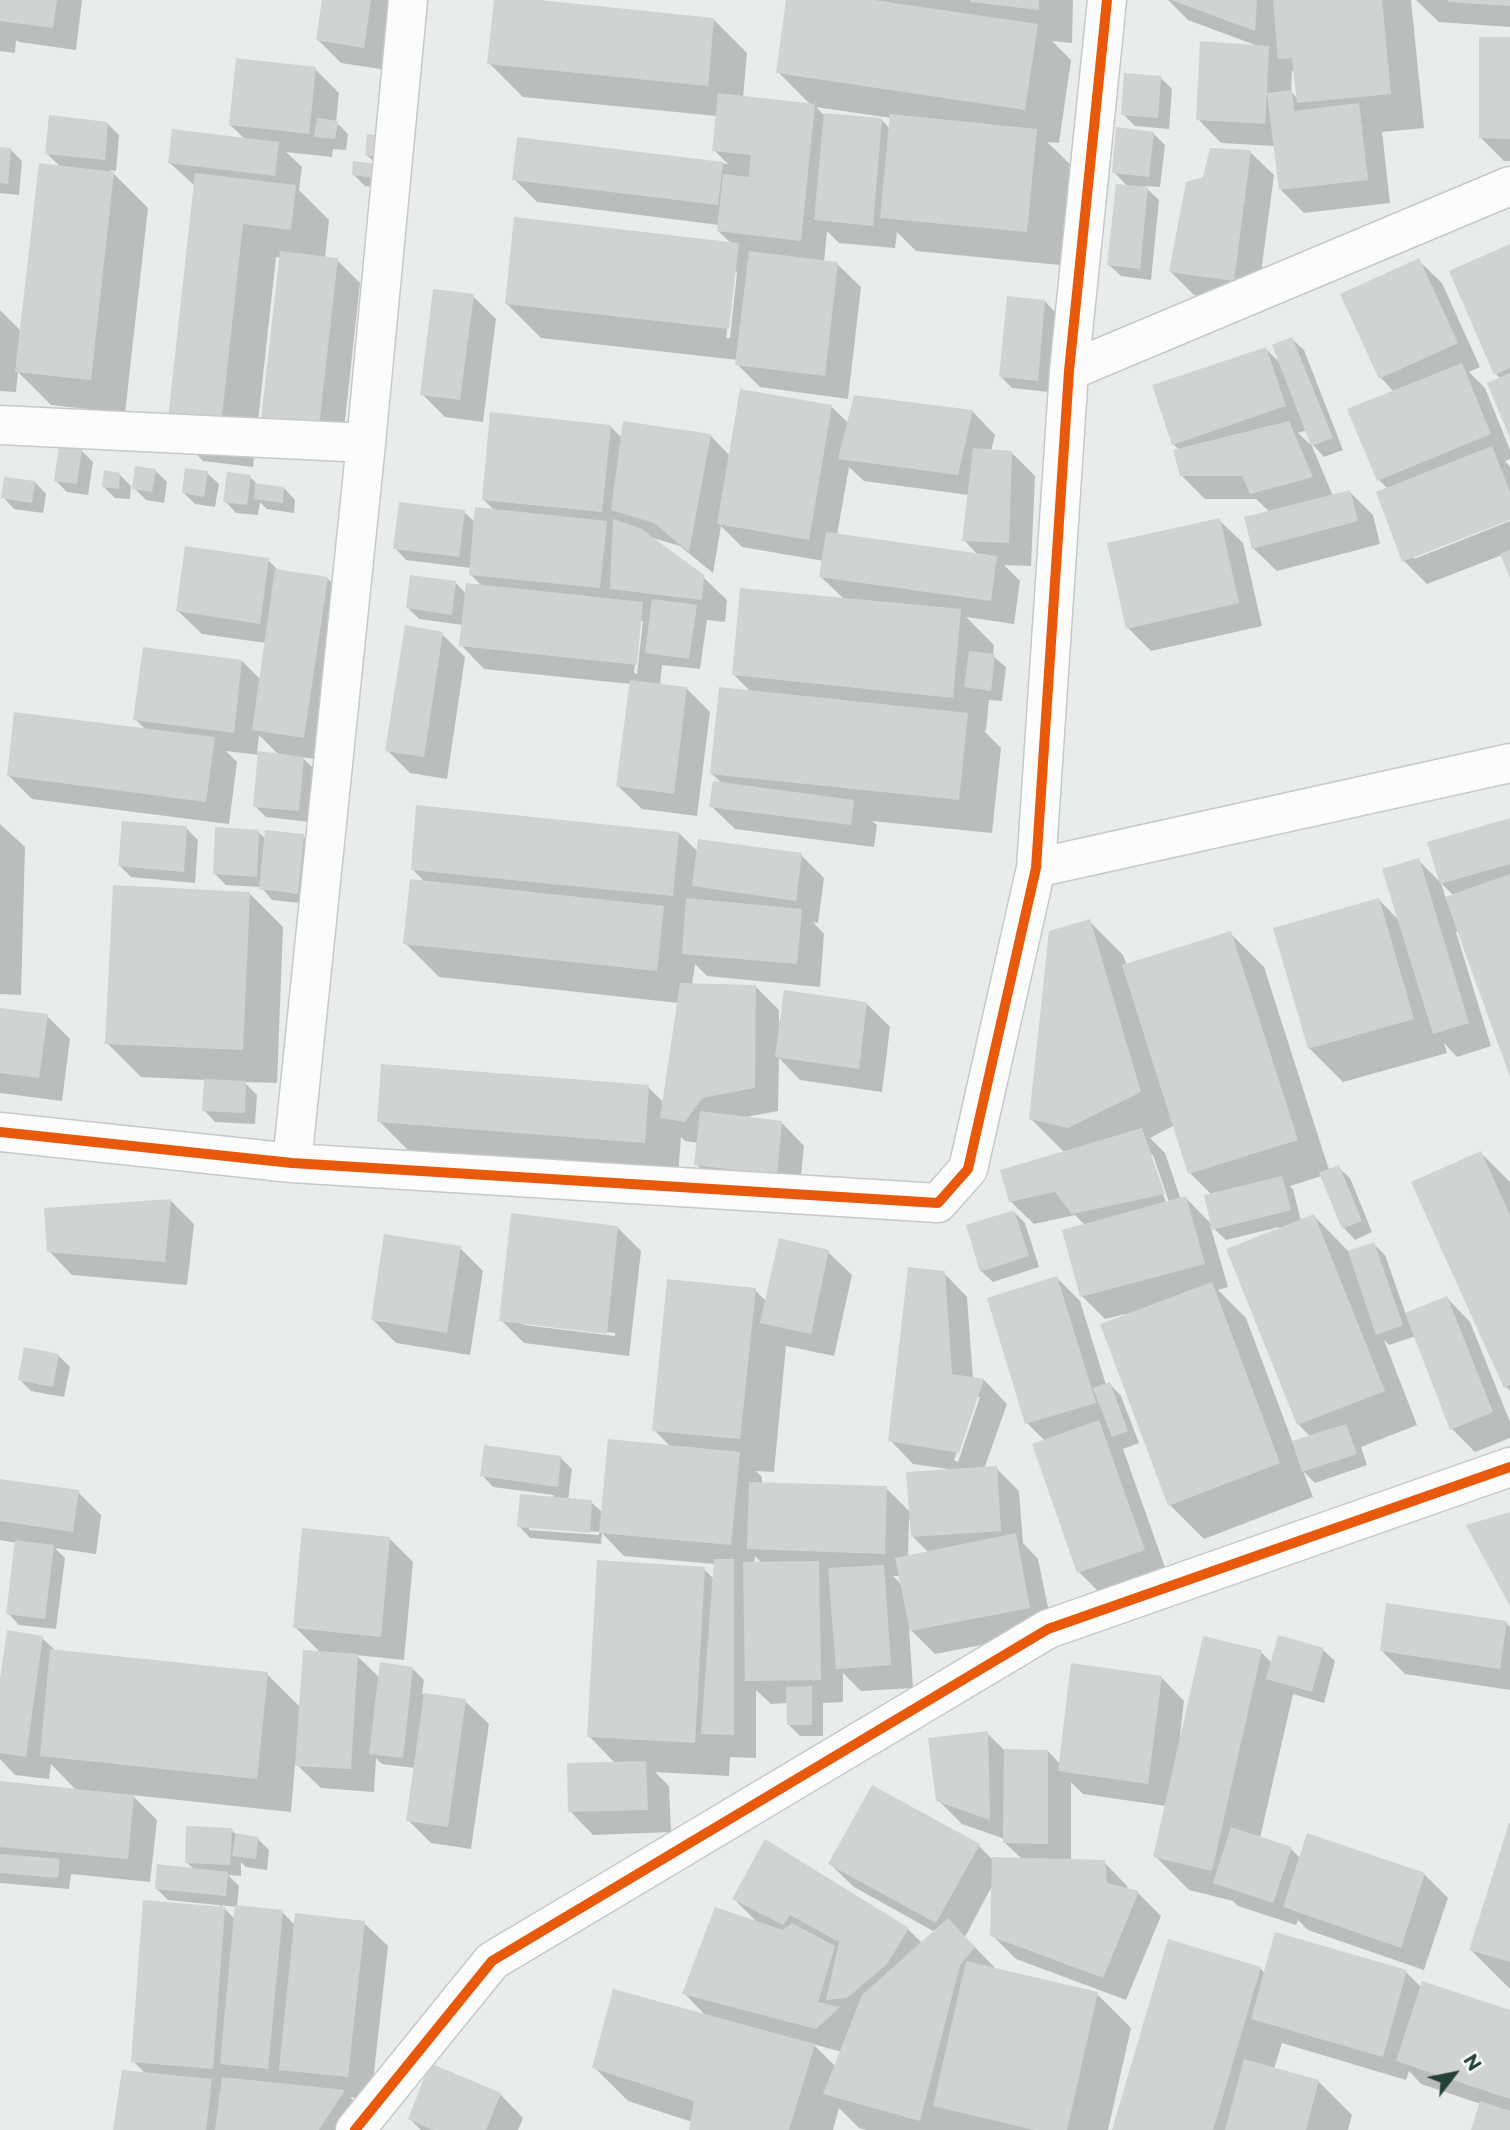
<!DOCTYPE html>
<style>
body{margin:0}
#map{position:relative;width:1510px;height:2130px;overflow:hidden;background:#e8edeb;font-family:Montserrat,sans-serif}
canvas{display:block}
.north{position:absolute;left:1419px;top:2039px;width:70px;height:70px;-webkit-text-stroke:5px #f7fbf9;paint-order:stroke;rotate:58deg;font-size:19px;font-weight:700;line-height:28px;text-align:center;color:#24423a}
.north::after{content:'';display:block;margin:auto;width:24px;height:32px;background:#24423a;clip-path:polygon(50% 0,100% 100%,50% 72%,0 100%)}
</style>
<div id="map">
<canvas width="1510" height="2130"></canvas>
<div class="north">N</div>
</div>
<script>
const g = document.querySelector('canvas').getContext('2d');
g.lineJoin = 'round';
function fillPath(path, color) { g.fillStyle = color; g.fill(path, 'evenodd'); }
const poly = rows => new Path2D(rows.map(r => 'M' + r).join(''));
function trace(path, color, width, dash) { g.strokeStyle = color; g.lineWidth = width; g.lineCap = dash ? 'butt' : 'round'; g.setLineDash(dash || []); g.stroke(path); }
const shadow = poly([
 [0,0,82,0,76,50,19,42,16,40,15,53,0,51],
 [324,0,398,0,387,70,341,63,318,40],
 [495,0,522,0,713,19,747,53,743,98,811,105,778,72,788,0,1073,0,1072,43,1052,41,1071,60,1059,143,1047,142,1070,164,1060,265,916,251,897,232,895,248,839,243,827,231,824,262,837,264,861,287,848,399,760,387,737,364,738,360,541,338,507,304,732,244,718,231,719,225,537,202,514,179,518,139,728,164,714,150,717,116,523,97,489,63],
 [816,107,891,118,890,129,882,120,823,114],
 [734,272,737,272,730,338,726,338],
 [1168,0,1411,0,1424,128,1382,132,1390,203,1304,213,1281,190,1275,146,1221,143,1198,119,1258,46,1188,20],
 [1292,70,1295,73,1298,99,1291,92],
 [1416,0,1510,0,1510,27,1439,22],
 [1510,39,1510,161,1504,161,1481,138],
 [315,69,339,93,336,122,348,134,346,150,333,149,332,157,286,152,302,167,299,190,329,220,325,258,337,260,360,283,341,457,285,451,281,258,276,257,253,467,203,461,169,427,195,186,170,163,246,140,230,125],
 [1161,78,1172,89,1169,129,1135,126,1123,114],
 [108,124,119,135,116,171,110,170,148,208,125,413,51,405,18,372,16,392,0,391,0,310,21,331,61,167,46,153],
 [1153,133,1165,145,1160,187,1144,186,1159,200,1151,280,1121,276,1109,265,1128,187,1114,172],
 [369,136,387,189,365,186,354,175,377,165,367,155],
 [0,148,11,150,22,161,19,195,0,193],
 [1250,152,1274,175,1257,303,1194,295,1171,272,1205,178],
 [1510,246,1510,434,1501,379,1496,374,1451,271],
 [1418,260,1442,283,1480,367,1469,372,1485,388,1510,450,1510,459,1505,461,1510,467,1510,518,1414,555,1414,559,1510,521,1510,573,1502,555,1427,584,1404,561,1388,489,1379,480,1394,392,1381,378,1342,295],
 [473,296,496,319,483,422,445,417,422,394],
 [1045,301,1056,313,1049,392,1012,388,1001,377],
 [1292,339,1304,350,1343,450,1324,457,1313,445,1307,430,1298,433,1312,446,1333,496,1350,492,1373,515,1380,544,1277,571,1253,548,1270,512,1256,499,1205,499,1182,476,1180,450,1173,444,1266,349,1282,365],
 [832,407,849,424,972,411,995,435,991,451,1012,453,1035,476,1031,566,1004,565,1020,581,1014,624,966,617,994,645,993,656,1006,667,1002,701,989,700,986,731,983,730,1001,748,992,833,872,821,877,825,874,847,735,829,711,806,723,784,712,774,751,692,734,675,844,599,821,577,824,561,742,547,721,526,713,573,680,546,650,537,703,577,727,600,725,622,707,620,700,669,662,665,660,685,687,689,710,712,697,816,642,809,618,786,631,684,484,669,461,645,463,625,419,619,408,608,456,583,466,594,482,586,471,575,471,568,406,560,395,548,464,512,476,523,495,511,483,499,611,427,623,439,710,435,730,456],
 [849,467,864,481,969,495,964,540,978,555,837,535],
 [640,621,643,621,637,674,634,673],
 [81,450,93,462,88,495,67,492,55,480],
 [155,470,167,482,164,503,146,500,134,488],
 [207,473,219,484,215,507,195,504,183,492],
 [120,475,131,486,130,499,115,498,103,486],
 [250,477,258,485,284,488,295,500,294,513,267,509,260,502,258,515,236,513,225,501],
 [35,482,46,494,43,513,14,509,3,497],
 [1219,520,1243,543,1262,626,1151,651,1128,628],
 [268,560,279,571,327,578,351,602,327,761,302,757,315,770,310,822,266,817,255,806,260,755,226,751,237,762,229,824,32,799,9,776,146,730,135,719,242,661,261,680,266,643,202,634,178,611],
 [259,735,279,755,257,753],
 [442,634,465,657,447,779,410,773,387,750],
 [1510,820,1510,1073,1459,931,1456,932,1491,1046,1457,1057,1444,1043,1447,1053,1343,1082,1309,1048,1379,900,1400,921,1418,860,1441,883,1446,899,1454,896,1442,884,1430,843],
 [0,824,25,847,21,995,0,994],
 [186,828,198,840,195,883,131,877,120,866],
 [258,832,266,839,303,836,314,847,309,904,272,900,261,887,226,885,214,873],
 [679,833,698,852,801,855,824,878,818,923,813,922,824,934,820,987,707,976,695,964,692,985,756,987,779,1010,779,1022,866,1003,890,1027,882,1092,800,1080,779,1058,778,1111,746,1117,781,1122,804,1146,799,1197,719,1187,696,1164,698,1143,685,1141,681,1137,678,1176,413,1155,379,1121,648,1087,664,1103,679,1003,439,977,405,943,425,882,412,869],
 [249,893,283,927,277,1083,244,1082,257,1095,255,1124,215,1122,204,1110,205,1080,141,1077,107,1043],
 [1089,921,1123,955,1127,965,1230,933,1264,967,1329,1170,1338,1167,1350,1178,1372,1232,1355,1240,1344,1228,1322,1176,1290,1186,1293,1189,1301,1221,1314,1216,1349,1252,1374,1244,1385,1255,1406,1315,1447,1298,1470,1322,1510,1422,1510,1438,1475,1452,1452,1429,1416,1336,1389,1345,1384,1340,1417,1425,1361,1447,1367,1465,1315,1483,1303,1471,1313,1497,1204,1539,1170,1505,1125,1314,1105,1319,1082,1296,1085,1225,1075,1215,1034,1224,1010,1201,1065,1153,1031,1119],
 [1175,1125,1190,1173,1212,1195,1213,1226,1186,1198,1181,1200,1165,1153,1150,1138],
 [1150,1155,1153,1155,1169,1202,1166,1203],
 [1210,1225,1226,1240,1279,1227,1298,1424,1311,1437,1293,1443,1246,1318,1218,1290,1228,1287],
 [0,1009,47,1016,70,1039,62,1101,0,1093],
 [1481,1153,1510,1182,1510,1391,1506,1387],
 [171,1201,194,1224,187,1285,72,1275,49,1251],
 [1014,1212,1025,1223,1039,1267,993,1282,981,1271],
 [618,1228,641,1251,629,1356,524,1343,501,1320],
 [524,1322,615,1333,615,1336,524,1325],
 [460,1248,483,1271,470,1355,396,1343,373,1320],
 [828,1252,852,1275,834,1356,786,1346,774,1472,756,1471,762,1477,762,1484,886,1488,911,1513,948,1469,913,1464,890,1440,944,1273,967,1297,973,1379,984,1380,1007,1404,984,1469,996,1468,1019,1491,1023,1543,1038,1559,1053,1631,935,1654,909,1628,913,1688,861,1691,843,1673,843,1702,823,1703,823,1736,800,1736,788,1724,788,1703,771,1704,756,1690,756,1758,730,1757,729,1776,655,1772,669,1786,671,1832,593,1835,570,1811,616,1764,589,1736,704,1569,714,1579,715,1564,624,1556,602,1533,601,1544,530,1538,519,1526,553,1498,554,1495,493,1487,482,1475,561,1458,572,1469,568,1500,591,1502,603,1513,671,1447,654,1430,755,1290,767,1302],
 [976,1397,980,1397,958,1462,954,1460],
 [909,1519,912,1519,913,1537,929,1553,908,1557],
 [529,1526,599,1532,599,1535,529,1530],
 [755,1556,763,1564,754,1564],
 [893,1576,900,1576,902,1585],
 [1057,1278,1080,1301,1106,1385,1110,1384,1121,1396,1139,1443,1123,1449,1167,1573,1102,1595,1079,1572,1045,1441,1027,1423],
 [58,1355,70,1367,64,1397,31,1391,20,1380],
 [0,1480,78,1492,101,1515,96,1554,55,1548,65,1558,56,1629,19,1625,8,1613,17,1543,0,1540],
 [390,1539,413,1562,404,1660,356,1655,380,1678,412,1668,424,1680,422,1694,465,1701,489,1724,471,1849,431,1843,408,1820,415,1768,382,1764,376,1758,374,1792,321,1788,295,1763,291,1812,132,1795,157,1820,150,1882,71,1874,69,1889,0,1883,0,1783,77,1791,51,1764,49,1779,15,1775,0,1759,0,1692,42,1638,56,1651,267,1674,301,1708,321,1653,295,1627],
 [1506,1623,1510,1627,1510,1690,1405,1674,1382,1651],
 [1323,1650,1335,1661,1324,1703,1293,1694,1260,1838,1291,1849,1301,1859,1308,1835,1425,1875,1448,1898,1424,1970,1308,1930,1298,1920,1296,1925,1238,1906,1233,1901,1189,1890,1155,1856,1166,1806,1083,1794,1071,1782,1071,1861,1104,1862,1127,1886,1128,1890,1138,1893,1161,1916,1126,2000,1016,1959,992,1935,993,1884,965,1937,997,1970,1097,1994,1131,2028,1108,2130,867,2130,859,2128,839,2108,833,2130,691,2130,692,2122,628,2101,594,2067,707,2017,684,1993,759,1924,734,1899,908,1929,922,1943,935,1932,854,1887,830,1864,979,1846,994,1861,1022,1859,1005,1843,1005,1839,962,1824,938,1800,987,1733,1005,1751,1048,1751,1060,1764,1161,1677,1184,1701,1180,1735,1182,1736,1261,1652,1272,1663],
 [813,2044,842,2052,836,2067],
 [1510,1827,1510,1989,1471,1950],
 [231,1830,236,1834,257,1838,269,1850,267,1870,246,1867,241,1862,241,1876,228,1875,239,1886,237,1907,168,1900,156,1888,195,1870,187,1863],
 [221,1905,236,1920,282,1912,295,1925,364,1923,388,1946,371,2100,350,2097,367,2115,357,2130,115,2130,146,2074,133,2061],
 [1260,1968,1266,1974,1406,1972,1422,1988,1510,2012,1510,2130,1473,2130,1481,2104,1421,2084,1409,2071,1406,2080,1282,2043,1274,2069,1318,2081,1352,2115,1348,2130,1114,2130],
 [500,2094,523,2118,518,2130,421,2130,410,2119]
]);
const building = poly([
 [0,0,57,0,53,28,0,21],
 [322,0,371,0,364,48,316,40],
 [494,0,539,0,714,18,708,86,487,64],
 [786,0,874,0,1038,24,1025,110,776,73],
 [971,0,1039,0,1039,10,970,2],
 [1171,0,1257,0,1255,31],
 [1273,0,1382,0,1391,94,1297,103,1292,58,1278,59],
 [1448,0,1510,0,1510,6,1448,2],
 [1479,37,1510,37,1510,139,1479,138],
 [1200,41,1269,46,1267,93,1292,90,1294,111,1359,103,1368,180,1279,190,1267,93,1265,124,1196,120],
 [236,58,316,67,309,134,229,125],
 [1124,73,1161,76,1158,118,1121,115],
 [718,93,815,104,801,241,717,231,723,174,749,177,751,155,712,151],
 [824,113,882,118,873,226,814,220],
 [890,114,1037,129,1027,232,880,218],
 [49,115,108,122,105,160,45,154],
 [317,118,338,121,335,139,314,137],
 [1116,127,1154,132,1149,177,1112,173],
 [172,129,279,142,275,176,168,163],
 [367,134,380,136,377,157,365,155],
 [517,137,723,162,718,205,512,180],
 [0,147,11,148,8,184,0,183],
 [1210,148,1251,150,1234,281,1169,272,1186,182,1203,177],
 [353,161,377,164,376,178,352,175],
 [39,163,114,172,91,380,15,372],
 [195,173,296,185,291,230,243,224,220,434,167,428],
 [1116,184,1148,187,1140,269,1107,265],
 [514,217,739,243,729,329,505,304],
 [1510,244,1510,368,1494,375,1449,271],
 [280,251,338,258,318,435,260,428],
 [749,251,838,262,825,376,735,365],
 [1419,258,1458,343,1379,379,1340,294],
 [433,289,474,294,460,400,420,395],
 [1007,296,1045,300,1038,381,999,377],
 [1292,337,1333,438,1311,446,1272,345],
 [1266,347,1286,406,1172,445,1152,385],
 [1462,363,1491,434,1377,481,1347,409],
 [1510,373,1510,438,1487,383],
 [740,389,832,405,809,540,717,524],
 [854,395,973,410,958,475,838,459],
 [490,412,611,425,602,512,482,500],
 [623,421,711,434,689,552,654,523,611,510],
 [1289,421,1313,477,1250,494,1242,476,1180,476,1173,450],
 [59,445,82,448,77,484,54,481],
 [1492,446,1510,492,1510,520,1402,562,1376,492],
 [973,448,1012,451,1009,543,962,541],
 [135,466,156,469,152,492,132,489],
 [185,468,208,471,204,497,182,493],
 [104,470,120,473,119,489,102,487],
 [227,472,251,475,247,505,223,502],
 [4,477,35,481,32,503,1,498],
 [255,483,284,487,283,503,254,499],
 [1350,490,1358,521,1252,549,1244,517],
 [399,502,465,510,459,557,393,549],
 [475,507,607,521,600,588,469,575],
 [1220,518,1239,603,1126,629,1107,543],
 [613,519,640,528,704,575,702,600,610,589],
 [826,532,997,556,991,601,819,577],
 [185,546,269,558,260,624,176,611],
 [1510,550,1510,578,1500,554],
 [275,569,328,577,304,738,252,730],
 [410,575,456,581,452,615,406,608],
 [466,583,643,602,637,665,459,646],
 [740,588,961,609,953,698,732,675],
 [652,599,697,605,689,659,645,653],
 [405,625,443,632,424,757,385,751],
 [143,647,242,660,234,733,133,720],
 [969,651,995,654,991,691,964,687],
 [630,680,687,687,674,794,616,786],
 [719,687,968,713,959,800,710,774],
 [14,712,215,737,206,802,7,776],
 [258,751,304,757,299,811,253,807],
 [713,781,854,800,851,825,709,807],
 [416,805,679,832,673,896,411,870],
 [1510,818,1510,864,1440,884,1427,842],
 [122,821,187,826,184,872,118,866],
 [215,827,259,830,257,877,213,874],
 [265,830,304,834,298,894,259,889],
 [698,839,802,853,796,901,692,886],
 [1419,858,1469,1023,1433,1034,1382,869],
 [1510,874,1510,1077,1445,897],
 [410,879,664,906,657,971,403,944],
 [113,885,250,892,243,1050,105,1044],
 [686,898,802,909,797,964,682,954],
 [1379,898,1414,1019,1308,1049,1273,928],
 [1090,919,1141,1092,1068,1128,1029,1119,1049,931],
 [1231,931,1298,1140,1188,1174,1122,965],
 [680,983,756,985,755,1088,702,1098,685,1122,660,1118],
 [784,990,867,1002,859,1069,775,1057],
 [0,1008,48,1014,39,1078,0,1073],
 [381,1064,649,1085,645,1143,377,1122],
 [204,1079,246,1081,245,1113,202,1111],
 [700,1111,782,1121,777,1175,694,1165],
 [1142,1128,1165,1194,1072,1214,1055,1192,1009,1202,1000,1170],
 [1481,1151,1510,1215,1510,1385,1504,1388,1411,1182],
 [1339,1165,1362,1221,1342,1229,1319,1173],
 [1282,1176,1291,1210,1212,1230,1204,1195],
 [1186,1196,1205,1264,1080,1297,1062,1230],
 [171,1199,165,1262,47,1252,44,1208],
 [1014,1210,1029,1256,980,1272,966,1225],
 [511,1213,618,1226,607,1334,499,1321],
 [1314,1214,1385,1391,1297,1425,1226,1249],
 [384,1234,461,1246,447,1333,371,1320],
 [779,1238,829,1250,811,1334,760,1323],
 [1374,1242,1403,1325,1376,1335,1348,1251],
 [908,1267,945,1271,952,1374,984,1379,959,1453,888,1441],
 [1057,1276,1096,1403,1025,1424,987,1298],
 [667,1279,756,1288,740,1439,652,1431],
 [1212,1282,1280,1463,1168,1506,1100,1324],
 [1447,1296,1493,1412,1450,1430,1405,1313],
 [24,1347,59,1354,53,1387,18,1380],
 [1110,1382,1128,1431,1112,1437,1093,1388],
 [1099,1420,1145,1550,1077,1573,1032,1444],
 [1346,1424,1357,1454,1302,1472,1292,1441],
 [608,1439,740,1452,731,1545,599,1533],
 [484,1445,561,1456,558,1487,480,1476],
 [997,1466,1001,1531,911,1537,906,1472],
 [0,1479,79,1490,73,1532,0,1521],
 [749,1482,887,1486,885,1554,747,1549],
 [520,1494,592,1500,590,1533,517,1527],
 [1510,1512,1510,1606,1466,1525],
 [302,1528,390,1537,381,1637,293,1628],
 [1016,1533,1030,1608,910,1631,895,1558],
 [15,1540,54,1545,45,1619,6,1614],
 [714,1559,734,1559,734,1735,701,1734],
 [597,1560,705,1567,695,1743,587,1737],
 [819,1561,821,1680,745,1681,743,1562],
 [884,1565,891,1665,836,1669,828,1568],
 [1386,1603,1507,1621,1500,1669,1380,1651],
 [7,1630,43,1636,26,1757,0,1753,0,1679],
 [1278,1635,1324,1648,1312,1692,1266,1679],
 [1203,1636,1262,1650,1212,1871,1153,1857],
 [50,1649,268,1672,257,1779,40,1756],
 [303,1650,358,1654,351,1769,295,1766],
 [380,1662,413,1667,403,1758,369,1754],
 [1071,1663,1162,1676,1148,1784,1058,1771],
 [812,1686,812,1725,787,1725,786,1687],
 [424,1693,466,1699,448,1827,406,1821],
 [988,1731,990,1820,936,1801,928,1738],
 [1004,1749,1048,1750,1048,1844,1003,1843],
 [646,1761,648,1810,568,1812,567,1763],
 [0,1781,134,1795,128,1859,0,1847],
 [872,1785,980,1844,936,1923,828,1864],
 [1509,1823,1510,1823,1510,1962,1469,1950],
 [186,1826,232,1828,230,1865,185,1863],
 [1231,1827,1292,1847,1273,1903,1213,1883],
 [236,1833,258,1837,256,1859,232,1856],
 [1307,1833,1425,1873,1401,1948,1283,1907],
 [765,1839,909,1928,887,1964,847,1998,826,2000,839,1942,790,1915,783,1925,732,1899],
 [0,1854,60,1859,58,1878,0,1873],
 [992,1857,1105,1860,1107,1883,1139,1891,1103,1978,990,1936],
 [157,1864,228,1872,226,1896,155,1889],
 [143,1900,225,1907,213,2069,131,2062],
 [235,1905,283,1910,268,2069,220,2064],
 [715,1907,783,1930,792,1923,835,1946,818,2002,840,2007,816,2029,682,1994],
 [295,1913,365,1921,348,2077,279,2070],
 [948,1918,975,1947,960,1965,920,2121,823,2094,862,1995],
 [1275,1932,1407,1970,1383,2057,1251,2019],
 [1168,1939,1261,1967,1213,2130,1112,2130],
 [966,1961,1098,1992,1067,2130,1034,2130,933,2106],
 [1422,1981,1510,2010,1510,2099,1396,2061],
 [613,1989,815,2044,789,2130,689,2130,694,2101,592,2068],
 [1244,2059,1319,2080,1306,2130,1225,2130],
 [430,2063,501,2093,486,2130,433,2130,408,2119],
 [122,2070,212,2079,206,2130,113,2130],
 [222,2077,345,2090,319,2130,215,2130],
 [1480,2101,1510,2111,1510,2130,1471,2130]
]);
const minor = poly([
 [1069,371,1510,186],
 [0,425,366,443],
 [1036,868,1510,763],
 [0,1132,292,1163,938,1203,968,1169,1036,868,1069,371,1107,0],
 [292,1163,366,443,408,0],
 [355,2130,492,1961,1048,1629,1510,1467]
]);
const cycleway = poly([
 [0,1132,292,1163,938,1203,968,1169,1036,868,1069,371,1107,0],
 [355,2130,492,1961,1048,1629,1510,1467]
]);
fillPath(shadow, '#0003');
fillPath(building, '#cfd4d2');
trace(minor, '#c5cac8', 41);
trace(minor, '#fcfcfc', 38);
trace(cycleway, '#e8590c', 10);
</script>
